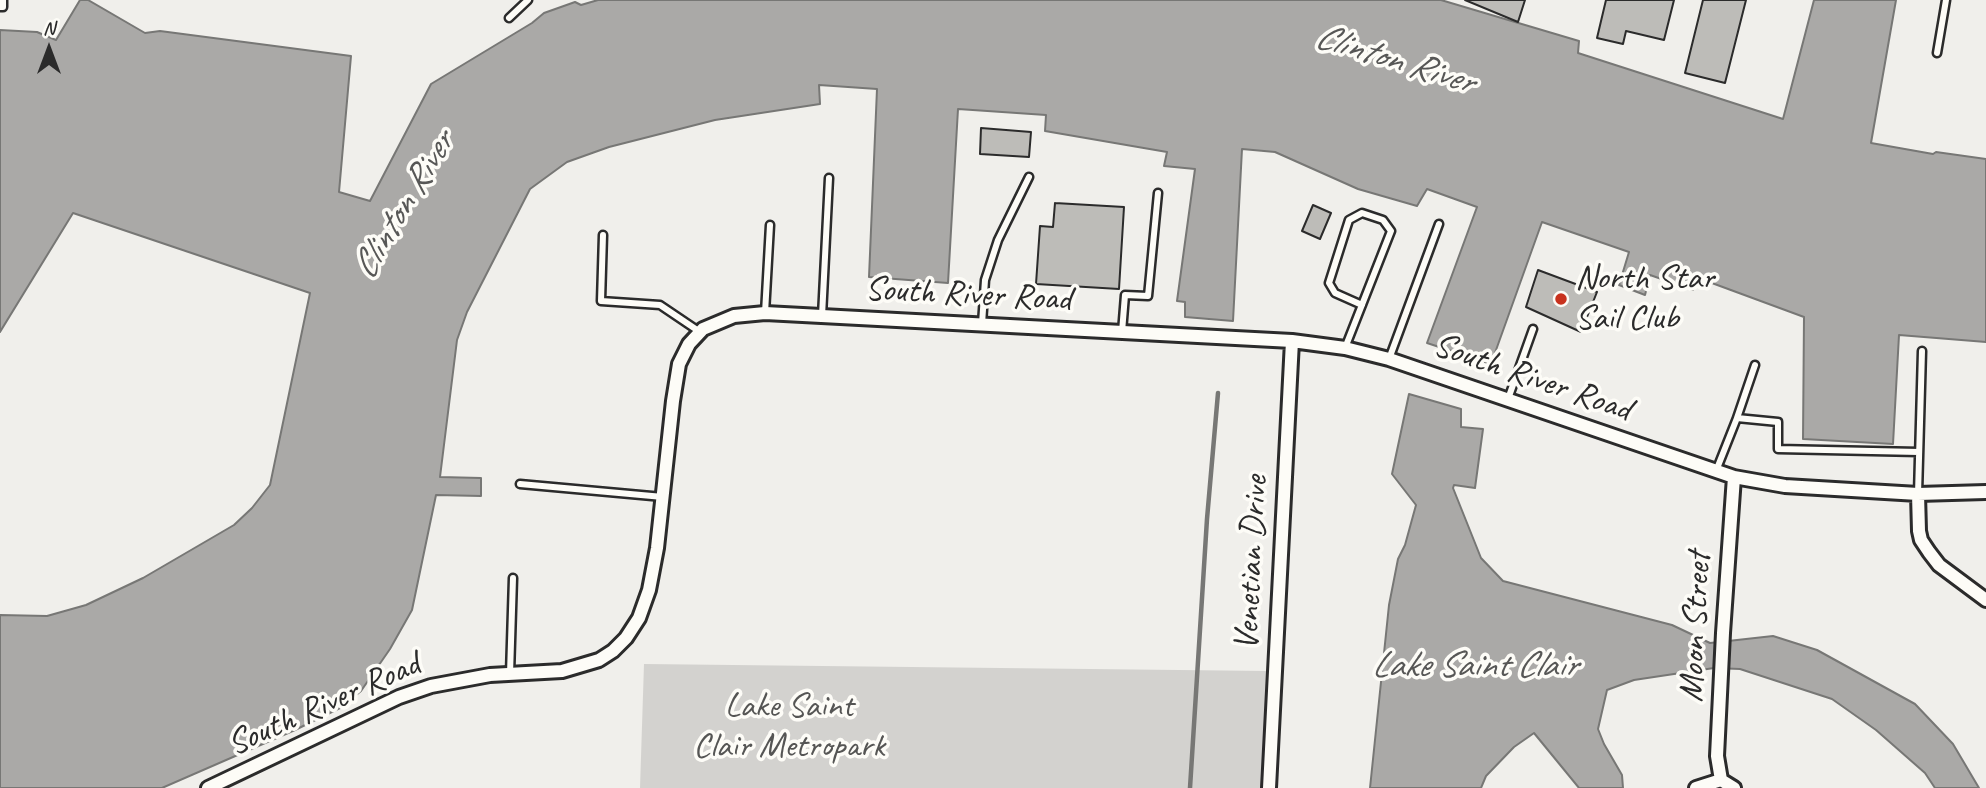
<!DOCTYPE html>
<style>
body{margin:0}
#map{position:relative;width:1986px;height:788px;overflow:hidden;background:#f0efeb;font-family:Caveat,sans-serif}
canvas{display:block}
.north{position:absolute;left:14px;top:14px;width:70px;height:70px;-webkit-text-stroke:5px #fdfcf7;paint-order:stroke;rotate:0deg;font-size:19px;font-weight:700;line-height:28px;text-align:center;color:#2b2b2b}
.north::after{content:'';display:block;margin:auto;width:24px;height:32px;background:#2b2b2b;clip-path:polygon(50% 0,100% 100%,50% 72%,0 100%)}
</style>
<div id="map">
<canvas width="1986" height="788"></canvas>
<div class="north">N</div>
</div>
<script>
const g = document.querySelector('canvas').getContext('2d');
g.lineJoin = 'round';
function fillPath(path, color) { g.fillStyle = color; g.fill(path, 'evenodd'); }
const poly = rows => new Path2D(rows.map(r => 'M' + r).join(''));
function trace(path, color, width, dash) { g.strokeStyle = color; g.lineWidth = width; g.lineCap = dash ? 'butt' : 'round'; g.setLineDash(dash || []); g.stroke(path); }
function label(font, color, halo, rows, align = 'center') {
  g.font = font + ' Caveat,sans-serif'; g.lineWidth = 7; g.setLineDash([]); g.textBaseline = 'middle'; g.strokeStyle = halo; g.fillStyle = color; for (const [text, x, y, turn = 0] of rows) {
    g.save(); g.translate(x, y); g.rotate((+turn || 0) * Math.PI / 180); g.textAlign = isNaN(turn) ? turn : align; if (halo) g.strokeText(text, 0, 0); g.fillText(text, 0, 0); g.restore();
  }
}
const green = poly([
 [644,664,1268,671,1263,788,640,788]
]);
const water = poly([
 [80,0,88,0,145,33,160,31,351,56,339,192,370,201,431,84,532,23,544,13,575,2,581,5,598,0,1441,0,1579,41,1578,53,1783,119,1814,0,1896,0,1871,143,1933,154,1936,152,1986,159,1986,342,1899,335,1893,444,1803,439,1804,317,1701,279,1693,290,1650,275,1645,295,1619,285,1629,252,1542,222,1491,364,1427,343,1477,207,1427,189,1417,206,1358,189,1275,152,1242,149,1233,321,1185,317,1185,302,1177,301,1195,169,1164,166,1167,152,1045,131,1046,115,958,109,948,283,869,277,877,89,819,85,820,104,715,120,609,147,567,162,530,189,467,312,457,340,440,477,481,478,481,496,436,495,412,610,390,649,361,691,340,708,295,730,162,788,0,788,0,615,47,616,86,605,143,578,234,525,252,508,270,485,310,293,73,213,0,332,0,30,37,32,56,40,80,0],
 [1409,394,1461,409,1461,427,1483,429,1475,488,1454,485,1453,488,1481,558,1503,581,1672,625,1710,643,1773,636,1817,650,1915,704,1953,744,1979,788,1935,788,1925,773,1876,730,1832,699,1740,669,1714,668,1634,680,1607,690,1598,729,1604,744,1622,775,1623,788,1579,788,1534,733,1514,747,1486,776,1481,788,1370,788,1389,605,1398,559,1405,545,1416,505,1392,474,1409,394]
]);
const stream = poly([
 [1190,788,1207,519,1218,393]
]);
const building = poly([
 [1465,0,1525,0,1518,22,1465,0],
 [1606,0,1674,0,1664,40,1626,31,1623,44,1597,38,1606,0],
 [1703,0,1746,0,1725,83,1685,73,1703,0],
 [981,128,1031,132,1029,157,980,154,981,128],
 [1055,203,1124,207,1119,289,1036,284,1040,226,1053,227,1055,203],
 [1313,205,1331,213,1320,239,1302,231,1313,205],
 [1538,270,1597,292,1581,332,1526,307,1538,270]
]);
const service = poly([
 [0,7,3,7,3,0],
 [509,18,528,0],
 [1937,53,1946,0],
 [603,235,601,301,660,305,700,332],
 [765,313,770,225],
 [822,316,829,178],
 [982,324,985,280,998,240,1029,177],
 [1122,332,1125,295,1148,296,1158,193],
 [1345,348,1391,231,1383,220,1362,213,1349,220,1329,283,1335,293,1362,305],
 [1389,359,1439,224],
 [1508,399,1533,329],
 [1737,418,1755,365],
 [1716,471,1737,418,1778,422,1778,449,1919,452],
 [520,484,663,497],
 [1918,494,1922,351],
 [510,674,513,578]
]);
const minor = poly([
 [1918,494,1919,531,1921,540,1929,552,1939,565,1986,600],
 [1721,780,1717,756,1723,633,1734,477],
 [208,788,399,697,431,686,490,675,562,671,599,660,613,651,626,638,639,618,649,590,657,548,673,401,679,364,689,344,703,329,734,316,765,313,1292,341,1345,348,1389,359,1734,477,1785,486,1918,494,1986,492],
 [1269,788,1292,341],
 [1696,788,1721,780,1734,788]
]);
const markers = [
 [1561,299,7,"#c8321e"]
];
const poiNames = [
 ["North Star",1575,279],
 ["Sail Club",1575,319]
];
const streetNames = [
 ["South River Road",968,295,3],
 ["South River Road",1532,378,19],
 ["Venetian Drive",1252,563,-87],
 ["Moon Street",1696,627,-87],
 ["South River Road",324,705,-24]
];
const parkNames = [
 ["Lake Saint",789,707],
 ["Clair Metropark",789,747]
];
const waterNames = [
 ["Clinton River",1394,60,17],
 ["Clinton River",404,206,-59],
 ["Lake Saint Clair",1474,666]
];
fillPath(green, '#d3d2cf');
fillPath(water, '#aaa9a7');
trace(water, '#777775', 2);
trace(stream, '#777775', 4.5);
fillPath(building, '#bdbcb8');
trace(building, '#2b2b2b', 2);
trace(service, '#2b2b2b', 11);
trace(minor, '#2b2b2b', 18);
trace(service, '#fdfcf7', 6);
trace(minor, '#fdfcf7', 12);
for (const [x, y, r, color] of markers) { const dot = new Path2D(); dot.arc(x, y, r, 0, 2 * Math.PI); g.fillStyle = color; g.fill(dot); trace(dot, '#fdfcf7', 2.5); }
label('35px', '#2b2b2b', '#fdfcf7', poiNames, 'left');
label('35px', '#2b2b2b', '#fdfcf7', streetNames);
label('35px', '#555554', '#fdfcf7', parkNames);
label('italic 37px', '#575756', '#fdfcf7', waterNames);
</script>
